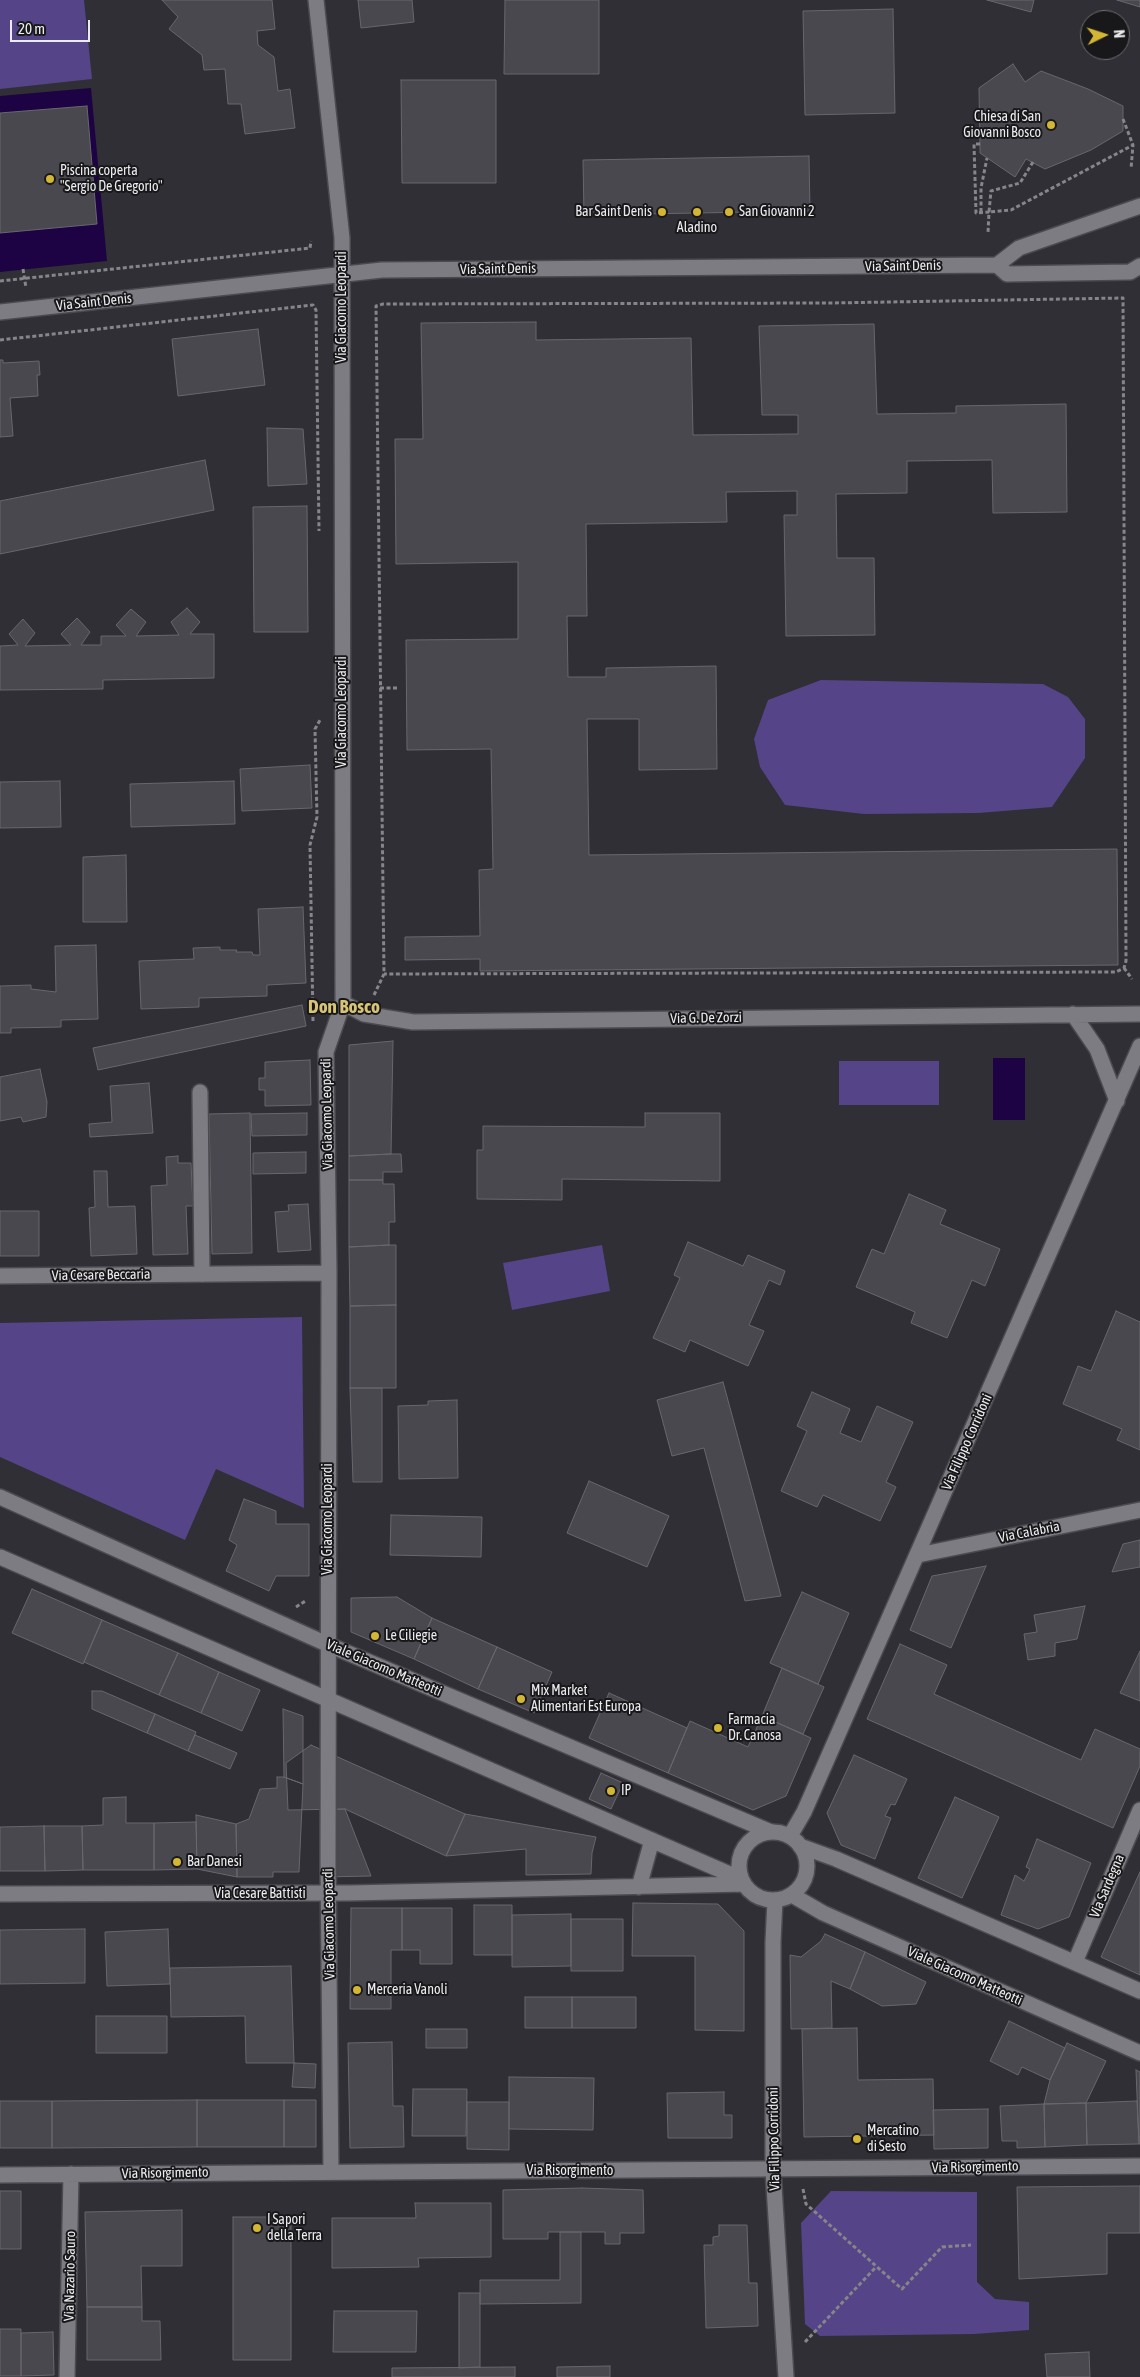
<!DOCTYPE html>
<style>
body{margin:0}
#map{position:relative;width:1140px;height:2377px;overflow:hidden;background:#302f35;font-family:"Asap Condensed",sans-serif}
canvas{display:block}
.north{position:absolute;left:1080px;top:10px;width:50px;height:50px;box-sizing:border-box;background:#18181a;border:1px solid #6d6c6f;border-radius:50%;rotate:86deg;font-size:14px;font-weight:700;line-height:20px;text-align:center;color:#ecebef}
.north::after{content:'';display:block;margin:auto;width:18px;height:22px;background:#d4b635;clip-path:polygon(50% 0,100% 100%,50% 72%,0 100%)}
.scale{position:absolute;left:10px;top:20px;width:80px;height:22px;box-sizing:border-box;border:2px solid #ecebef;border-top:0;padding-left:6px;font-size:15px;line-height:18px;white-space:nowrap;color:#ecebef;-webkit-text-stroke:4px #18181a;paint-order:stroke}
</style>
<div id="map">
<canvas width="1140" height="2377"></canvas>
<div class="north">N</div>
<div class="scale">20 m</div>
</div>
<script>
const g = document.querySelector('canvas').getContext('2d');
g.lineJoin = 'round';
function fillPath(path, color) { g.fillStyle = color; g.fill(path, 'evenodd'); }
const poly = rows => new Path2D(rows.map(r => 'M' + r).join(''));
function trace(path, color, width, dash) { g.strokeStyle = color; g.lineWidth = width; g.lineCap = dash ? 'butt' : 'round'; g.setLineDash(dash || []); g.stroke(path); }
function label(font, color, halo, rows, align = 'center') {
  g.font = font + ' "Asap Condensed",sans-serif'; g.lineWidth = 4; g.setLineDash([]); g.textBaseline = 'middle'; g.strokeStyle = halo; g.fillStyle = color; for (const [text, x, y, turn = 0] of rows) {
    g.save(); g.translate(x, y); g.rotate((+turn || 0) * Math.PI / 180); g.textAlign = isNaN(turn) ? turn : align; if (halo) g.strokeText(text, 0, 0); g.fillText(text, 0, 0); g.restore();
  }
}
const green = poly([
 [0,0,84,0,92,79,0,89],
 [821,680,1043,684,1068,697,1085,719,1085,758,1052,807,979,813,864,814,785,805,760,767,754,739,768,700],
 [839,1061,939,1061,939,1105,839,1105],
 [602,1245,610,1291,512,1310,503,1263],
 [302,1317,304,1508,216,1469,185,1540,0,1457,0,1323],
 [831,2191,977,2192,977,2282,995,2299,1029,2302,1029,2330,974,2334,820,2336,805,2324,801,2223]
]);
const water = poly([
 [91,88,107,261,0,272,0,96],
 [993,1058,1025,1058,1025,1120,993,1120]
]);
const building = poly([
 [162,0,272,0,275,29,257,31,258,45,274,57,278,91,290,89,295,128,245,134,241,104,228,104,225,69,204,70,202,55,169,29,178,17,162,0],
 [358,0,412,0,414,22,361,28,358,0],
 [505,0,599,0,599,74,504,74,505,0],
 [987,0,1034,0,1031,12,987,0],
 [1117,0,1140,0,1140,7,1117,0],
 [893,9,895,113,805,115,803,11,893,9],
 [1013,64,1025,82,1041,71,1088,89,1123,106,1123,131,1091,150,1045,169,1026,159,1015,177,980,153,980,144,979,88,1013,64],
 [401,80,496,80,496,183,402,183,401,80],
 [87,106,97,224,0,233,0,113,87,106],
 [809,156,810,211,584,215,583,160,809,156],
 [536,322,536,340,691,338,693,435,798,434,798,415,762,415,759,326,874,324,877,414,956,413,956,406,1066,404,1067,512,993,513,992,460,907,461,907,493,836,494,837,558,874,558,875,635,786,636,784,515,797,515,797,491,726,492,727,522,586,524,587,616,567,616,568,677,606,677,606,668,716,666,717,769,639,770,639,719,587,719,589,855,1117,849,1118,965,480,971,480,959,405,960,405,937,480,936,479,870,493,869,491,749,407,750,406,640,518,639,518,562,396,564,395,439,423,439,421,323,536,322],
 [258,329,265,385,178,396,172,339,258,329],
 [0,360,3,360,3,363,39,361,40,375,37,375,38,396,10,398,13,436,0,437,0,360],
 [267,428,303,429,307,484,268,486,267,428],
 [205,460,214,510,0,554,0,501,205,460],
 [307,506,308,632,254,632,253,507,307,506],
 [187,608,200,622,190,634,214,634,214,678,103,680,103,689,0,690,0,646,18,645,9,634,23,619,35,633,25,646,71,645,61,634,77,618,90,632,81,645,101,645,101,636,126,636,116,625,131,609,146,622,136,636,179,635,171,622,187,608],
 [310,765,312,808,242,811,240,769,310,765],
 [60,781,61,827,0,828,0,782,60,781],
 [234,781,235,824,131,827,130,784,234,781],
 [126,855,127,922,83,922,83,857,126,855],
 [303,907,306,983,267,985,267,996,199,998,199,1007,141,1009,139,961,194,959,193,948,220,947,220,950,237,950,236,952,252,952,253,955,260,955,258,909,303,907],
 [96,945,98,1019,61,1020,61,1027,11,1028,11,1033,0,1033,0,986,31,985,31,989,56,992,55,946,96,945],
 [302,1005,306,1026,98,1070,93,1048,302,1005],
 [393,1041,391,1154,349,1156,349,1045,393,1041],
 [310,1060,311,1105,265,1106,265,1090,259,1090,259,1078,265,1078,265,1062,310,1060],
 [40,1069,47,1102,46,1117,23,1122,21,1117,0,1121,0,1077,40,1069],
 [149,1083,153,1133,90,1137,89,1124,112,1122,110,1086,149,1083],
 [250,1113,252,1253,212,1254,209,1114,250,1113],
 [307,1113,307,1135,252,1136,251,1114,307,1113],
 [645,1113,720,1113,720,1181,562,1179,562,1200,477,1199,477,1150,483,1150,483,1126,645,1127,645,1113],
 [306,1152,306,1173,253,1174,253,1153,306,1152],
 [391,1154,401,1154,402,1172,383,1172,383,1180,349,1180,349,1156,391,1154],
 [178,1156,178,1163,191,1163,193,1206,186,1206,188,1254,153,1255,151,1186,167,1185,166,1157,178,1156],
 [94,1171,107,1171,108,1207,135,1206,137,1254,91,1256,89,1208,95,1207,94,1171],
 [349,1180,383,1180,383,1184,394,1184,395,1222,389,1222,389,1245,349,1247,349,1180],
 [909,1194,946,1210,940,1224,1000,1249,985,1286,972,1280,947,1338,911,1323,915,1312,856,1287,872,1249,884,1254,909,1194],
 [308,1204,311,1250,278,1252,275,1212,289,1211,288,1205,308,1204],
 [0,1211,39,1211,39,1256,0,1256,0,1211],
 [688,1242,743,1266,748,1255,785,1271,780,1285,769,1280,749,1325,764,1331,748,1366,690,1340,685,1352,653,1338,680,1278,674,1275,688,1242],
 [389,1245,396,1245,396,1305,350,1306,349,1247,389,1245],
 [396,1305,396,1388,350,1388,350,1306,396,1305],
 [1116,1311,1140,1322,1140,1450,1117,1440,1122,1429,1063,1404,1078,1366,1091,1371,1116,1311],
 [723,1382,781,1596,745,1601,704,1448,672,1456,657,1400,723,1382],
 [350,1388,382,1388,382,1482,353,1482,350,1388],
 [812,1392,850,1409,840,1433,861,1442,877,1406,913,1422,886,1482,896,1487,880,1521,823,1495,817,1507,781,1491,807,1431,797,1426,812,1392],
 [457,1400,458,1478,399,1479,398,1406,428,1405,428,1401,457,1400],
 [589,1481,669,1516,647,1567,567,1533,589,1481],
 [244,1499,276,1511,276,1524,309,1524,309,1576,276,1576,269,1591,226,1571,237,1545,229,1540,244,1499],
 [391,1515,482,1517,481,1557,390,1555,391,1515],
 [1140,1540,1140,1567,1112,1572,1123,1544,1140,1540],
 [986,1566,951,1648,910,1630,932,1576,986,1566],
 [32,1589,102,1620,83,1664,12,1633,32,1589],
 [802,1592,849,1613,818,1684,770,1663,802,1592],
 [397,1597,432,1618,414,1659,351,1632,351,1598,397,1597],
 [1085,1606,1077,1639,1055,1643,1055,1656,1028,1660,1024,1634,1037,1632,1034,1615,1085,1606],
 [432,1618,497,1647,478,1689,414,1659,432,1618],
 [102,1620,178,1653,159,1695,84,1662,102,1620],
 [900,1644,947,1665,934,1694,1081,1760,1095,1729,1140,1749,1140,1766,1113,1828,867,1719,900,1644],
 [497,1647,552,1672,534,1713,478,1689,497,1647],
 [1140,1651,1140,1701,1120,1693,1140,1651],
 [178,1653,219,1672,201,1713,159,1695,178,1653],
 [782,1668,824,1687,803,1734,762,1716,782,1668],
 [219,1672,260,1690,242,1731,201,1713,219,1672],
 [92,1691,102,1691,155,1714,147,1733,92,1709,92,1691],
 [609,1693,687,1728,668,1773,589,1738,609,1693],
 [283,1709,303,1716,303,1784,284,1777,283,1709],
 [155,1714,196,1732,188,1751,147,1733,155,1714],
 [762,1716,811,1738,786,1796,753,1810,668,1773,690,1721,748,1747,762,1716],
 [195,1735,237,1753,230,1769,188,1751,195,1735],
 [311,1745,465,1814,446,1856,345,1809,288,1810,286,1763,311,1745],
 [854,1755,907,1779,895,1805,891,1804,885,1816,891,1818,875,1859,841,1845,827,1813,854,1755],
 [601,1773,623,1783,611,1809,589,1799,601,1773],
 [277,1777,284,1777,303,1784,299,1872,273,1872,273,1877,237,1877,236,1824,249,1819,260,1789,277,1788,277,1777],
 [126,1797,126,1823,154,1823,154,1870,83,1870,82,1826,103,1825,103,1798,126,1797],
 [955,1797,999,1817,962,1898,918,1878,955,1797],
 [345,1809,371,1876,323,1877,325,1810,345,1809],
 [465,1814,596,1837,592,1853,591,1874,526,1875,526,1849,446,1856,465,1814],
 [196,1815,236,1824,237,1877,197,1869,196,1815],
 [196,1822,197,1869,154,1870,154,1823,196,1822],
 [44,1826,82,1826,83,1870,45,1871,44,1826],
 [44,1826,45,1871,0,1871,0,1827,44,1826],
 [1037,1839,1091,1863,1069,1917,1038,1929,1001,1915,1015,1875,1024,1881,1030,1869,1026,1867,1037,1839],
 [1140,1872,1140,1975,1101,1957,1140,1872],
 [633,1903,718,1904,744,1931,744,2031,695,2030,695,1956,632,1956,633,1903],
 [474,1905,512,1905,512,1955,474,1955,474,1905],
 [351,1908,402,1908,402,1950,391,1950,391,2009,350,2009,351,1908],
 [402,1908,452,1908,452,1964,420,1964,420,1950,402,1950,402,1908],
 [571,1914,571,1966,512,1967,512,1915,571,1914],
 [571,1919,623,1919,623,1971,571,1971,571,1919],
 [85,1929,85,1983,0,1984,0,1930,85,1929],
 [168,1929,170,1984,107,1986,105,1932,168,1929],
 [825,1934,865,1952,850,1989,831,1981,832,2028,791,2029,790,1955,801,1957,821,1941,825,1934],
 [865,1952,926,1982,916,2004,882,2006,850,1989,865,1952],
 [291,1966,294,2063,246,2063,245,2016,171,2017,170,1968,291,1966],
 [525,1997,572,1997,572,2028,525,2028,525,1997],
 [572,1997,636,1997,636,2028,572,2028,572,1997],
 [96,2016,167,2016,167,2053,96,2053,96,2016],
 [1009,2021,1065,2048,1050,2080,1022,2067,1018,2075,990,2061,1009,2021],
 [857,2028,858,2080,933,2079,934,2135,804,2137,802,2029,857,2028],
 [426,2029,467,2029,467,2048,426,2048,426,2029],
 [392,2042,393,2106,403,2106,404,2147,350,2148,348,2043,392,2042],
 [1067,2043,1106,2061,1086,2103,1044,2104,1050,2080,1067,2043],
 [294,2063,316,2064,315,2088,292,2087,294,2063],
 [1136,2070,1140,2072,1140,2144,1139,2144,1136,2070],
 [509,2077,594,2078,593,2130,509,2129,509,2077],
 [413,2089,467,2089,466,2136,412,2136,413,2089],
 [724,2092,724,2115,732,2115,732,2138,668,2138,667,2093,724,2092],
 [197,2100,197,2147,52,2148,52,2101,197,2100],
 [197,2100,284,2100,284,2147,197,2147,197,2100],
 [284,2100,316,2100,316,2147,284,2147,284,2100],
 [0,2101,52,2101,52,2148,0,2148,0,2101],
 [1137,2101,1139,2144,1087,2145,1086,2103,1137,2101],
 [467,2102,509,2102,509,2150,467,2149,467,2102],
 [1086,2103,1087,2145,1045,2147,1044,2104,1086,2103],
 [1044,2104,1045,2147,1017,2148,1017,2141,1002,2141,1000,2106,1044,2104],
 [988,2109,988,2148,934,2149,933,2110,988,2109],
 [1140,2186,1140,2233,1107,2233,1107,2274,1019,2279,1017,2187,1140,2186],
 [582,2188,643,2190,644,2233,620,2233,620,2244,605,2244,605,2232,548,2232,548,2239,503,2239,503,2190,582,2188],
 [0,2191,21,2191,21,2249,0,2249,0,2191],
 [415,2203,491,2203,491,2257,418,2258,419,2267,332,2268,332,2218,416,2218,415,2203],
 [182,2210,182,2266,141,2266,142,2307,87,2307,85,2212,182,2210],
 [233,2217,291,2217,291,2360,233,2360,233,2217],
 [719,2225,747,2225,749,2283,757,2283,758,2326,706,2328,704,2245,713,2245,713,2237,719,2236,719,2225],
 [560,2232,581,2232,581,2303,480,2304,480,2280,560,2280,560,2232],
 [459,2293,480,2293,480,2367,459,2368,459,2293],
 [87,2307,142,2307,142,2321,160,2321,161,2360,87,2360,87,2307],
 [334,2311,417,2311,416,2352,333,2352,334,2311],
 [0,2329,21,2329,21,2376,0,2376,0,2329],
 [53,2332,54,2375,21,2376,21,2333,53,2332],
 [1089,2352,1090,2377,1047,2377,1045,2354,1089,2352],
 [610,2366,610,2377,557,2377,557,2367,610,2366],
 [515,2367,515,2377,392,2377,392,2368,515,2367]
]);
const path = poly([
 [1123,119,1133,145,1131,169],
 [980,144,974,144,976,213,989,212,988,233],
 [1033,162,1020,183,991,191,989,212,1011,210,1133,145],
 [981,212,981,188,987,158],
 [23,269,26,288],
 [0,281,301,249,310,248,311,241],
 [0,340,313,305,316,310,319,531],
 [380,688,397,688],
 [1124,968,1132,979],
 [374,995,384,974,376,306,383,304,830,303,1123,298,1126,961,1124,968,1116,972,384,974],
 [313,1021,310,845,317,817,315,729,320,720],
 [296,1607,307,1600],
 [803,2189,806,2204,902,2289,942,2247,971,2245],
 [805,2342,876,2267]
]);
const lane = poly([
 [200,1092,202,1274]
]);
const street = poly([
 [316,0,342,238,343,1003,326,1052,329,1273,328,1864,331,2172],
 [997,265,1019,248,1140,206],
 [997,265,1007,274,1130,272,1140,266],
 [0,312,382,270,997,265],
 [343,1003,364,1014,413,1022,1140,1014],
 [1073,1014,1097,1049,1117,1101],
 [0,1276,329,1273],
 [0,1497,329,1645,771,1832],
 [918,1555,1140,1510],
 [0,1557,741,1879],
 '739 1866a34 34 0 1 1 68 0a34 34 0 1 1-68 0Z',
 [790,1836,804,1812,1140,1046],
 [800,1846,836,1859,1140,1991],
 [639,1887,652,1840],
 [0,1894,350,1893,744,1884],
 [792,1895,823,1913,1140,2053],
 [775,1900,773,1942,773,2170,786,2377],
 [1075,1962,1140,1810],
 [0,2175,1140,2166],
 [67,2377,71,2174]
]);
const markers = [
 [1051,125,5,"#d4b635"],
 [50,179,5,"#d4b635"],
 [662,212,5,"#d4b635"],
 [697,212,5,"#d4b635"],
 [729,212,5,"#d4b635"],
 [375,1636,5,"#d4b635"],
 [521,1699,5,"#d4b635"],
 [718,1728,5,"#d4b635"],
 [611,1791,5,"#d4b635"],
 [177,1862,5,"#d4b635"],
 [357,1990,5,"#d4b635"],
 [857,2139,5,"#d4b635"],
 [257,2228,5,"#d4b635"]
];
const poiNames = [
 ["Chiesa di San",1041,117,"right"],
 ["Giovanni Bosco",1041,133,"right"],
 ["Piscina coperta",60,171],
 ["\"Sergio De Gregorio\"",60,187],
 ["Bar Saint Denis",652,212,"right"],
 ["San Giovanni 2",739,212],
 ["Aladino",697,228,"center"],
 ["Le Ciliegie",385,1636],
 ["Mix Market",531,1691],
 ["Alimentari Est Europa",531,1707],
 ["Farmacia",728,1720],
 ["Dr. Canosa",728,1736],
 ["IP",621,1791],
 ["Bar Danesi",187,1862],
 ["Merceria Vanoli",367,1990],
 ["Mercatino",867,2131],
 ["di Sesto",867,2147],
 ["I Sapori",267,2220],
 ["della Terra",267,2236]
];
const streetNames = [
 ["Via Saint Denis",903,266,-1],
 ["Via Saint Denis",498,269,-1],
 ["Via Saint Denis",94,302,-6],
 ["Via Giacomo Leopardi",342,307,-90],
 ["Via Giacomo Leopardi",342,712,-90],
 ["Via G. De Zorzi",706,1018,-1],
 ["Via Giacomo Leopardi",327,1114,-91],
 ["Via Cesare Beccaria",101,1275,-1],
 ["Via Filippo Corridoni",967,1442,-66],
 ["Via Giacomo Leopardi",328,1519,-90],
 ["Via Calabria",1029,1532,-11],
 ["Viale Giacomo Matteotti",384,1668,23],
 ["Via Sardegna",1107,1886,-67],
 ["Via Cesare Battisti",260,1894],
 ["Via Giacomo Leopardi",329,1924,-91],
 ["Viale Giacomo Matteotti",965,1976,24],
 ["Via Filippo Corridoni",774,2139,-91],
 ["Via Risorgimento",975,2167,-1],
 ["Via Risorgimento",570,2171],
 ["Via Risorgimento",165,2173,-1],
 ["Via Nazario Sauro",70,2276,-89]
];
const districtNames = [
 ["Don Bosco",344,1007]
];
fillPath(green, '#554487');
fillPath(water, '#1d0343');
fillPath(building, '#49484e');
trace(building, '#68676d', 1);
trace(lane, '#4b4a4f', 18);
trace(street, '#4b4a4f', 18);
trace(path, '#86858a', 3, [4, 2.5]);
trace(lane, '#7d7c82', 15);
trace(street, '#7d7c82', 15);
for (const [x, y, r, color] of markers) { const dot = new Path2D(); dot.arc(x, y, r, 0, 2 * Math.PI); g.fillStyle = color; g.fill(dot); trace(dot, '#18181a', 2); }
label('14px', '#ecebef', '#18181a', poiNames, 'left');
label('14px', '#ecebef', '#18181a', streetNames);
label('bold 19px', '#d7c476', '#18181a', districtNames);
</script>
